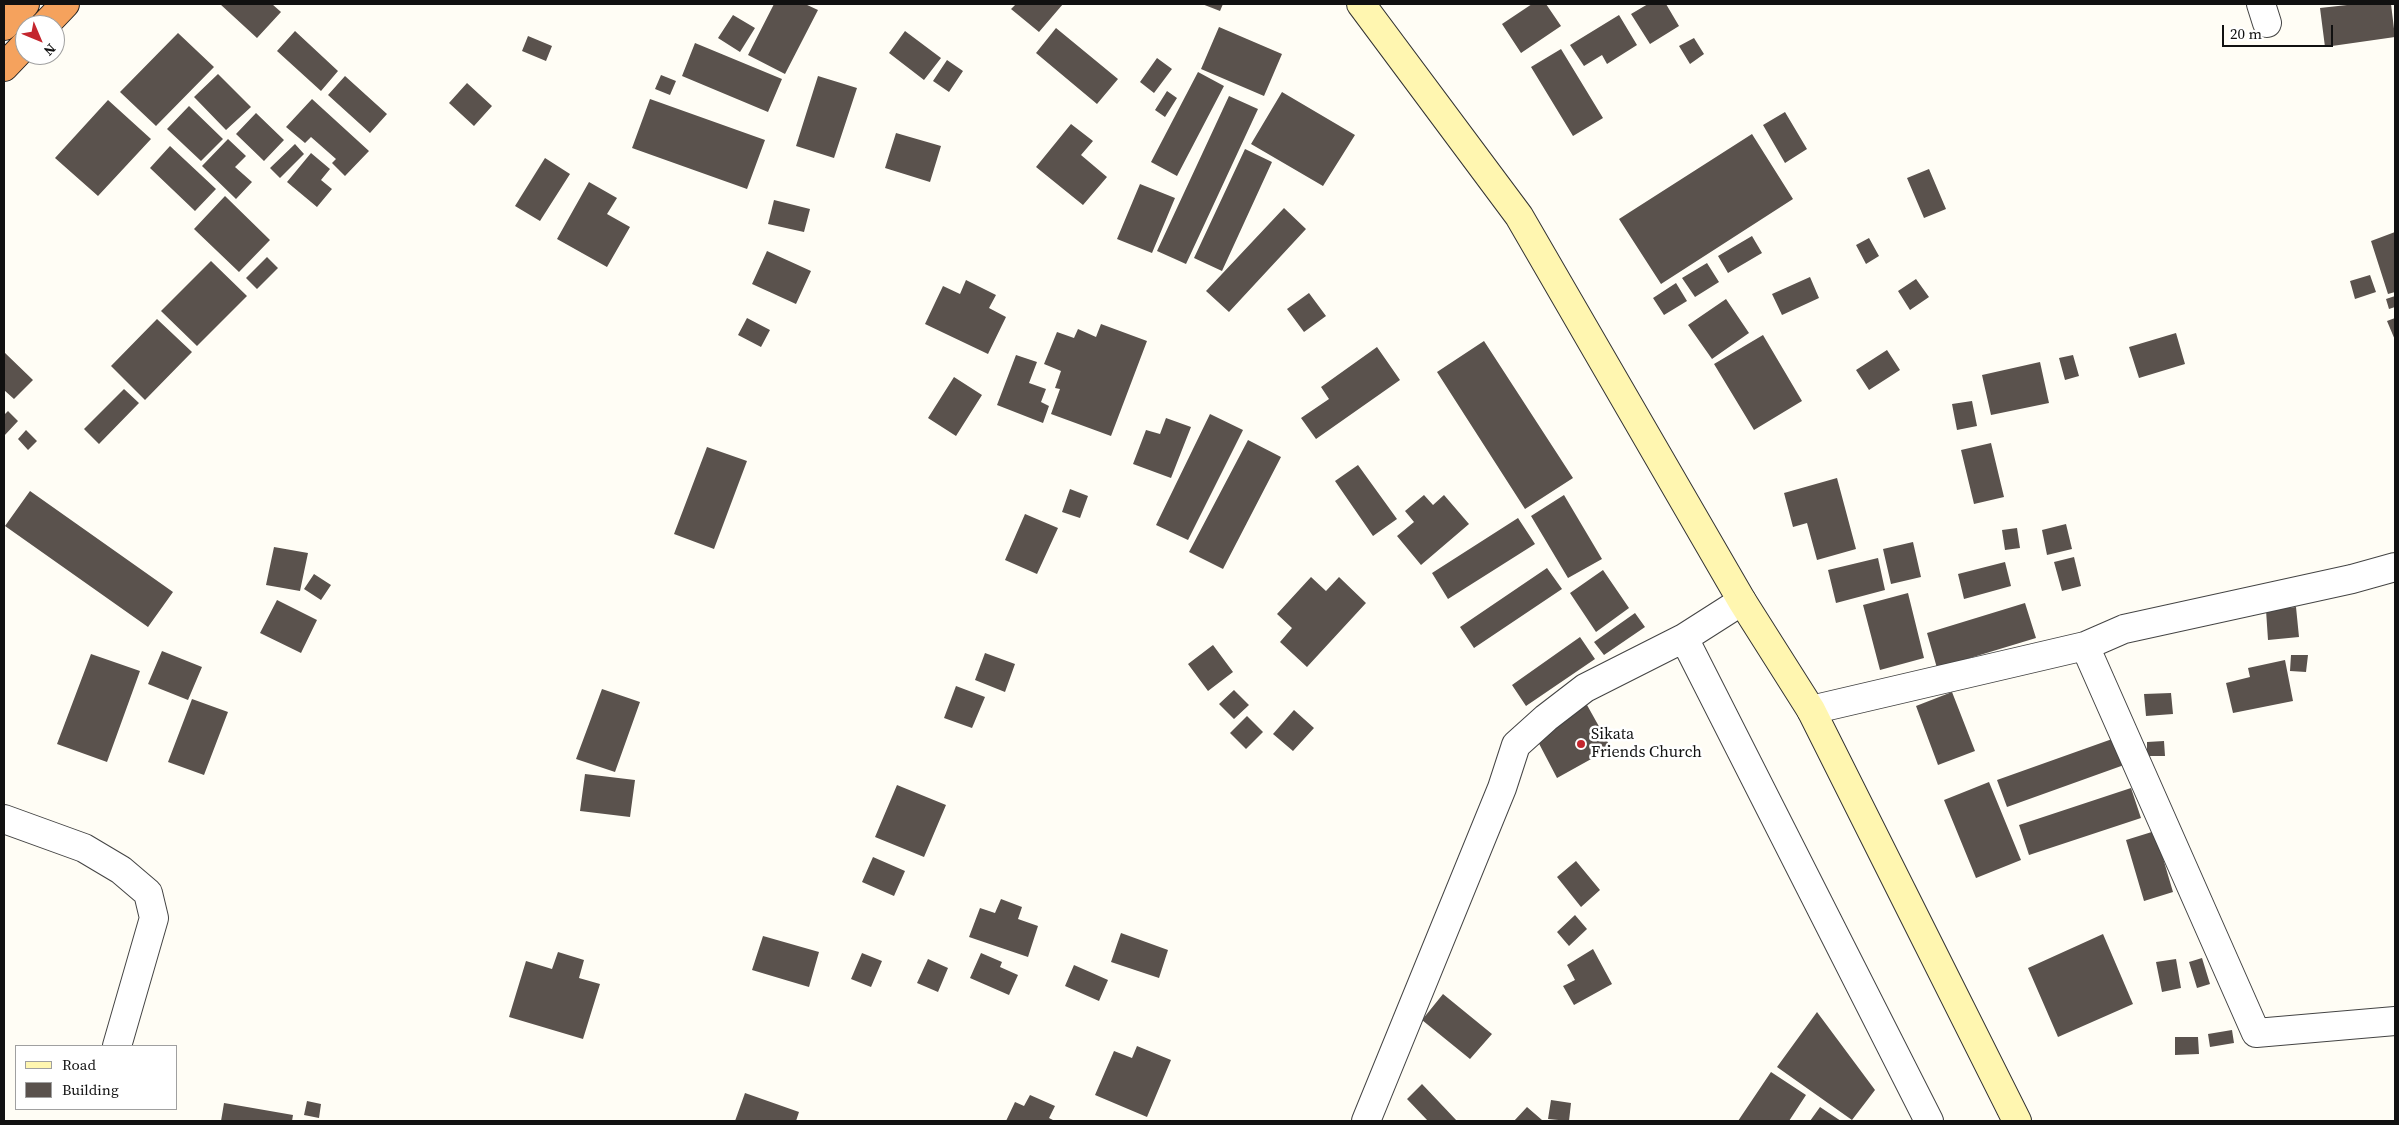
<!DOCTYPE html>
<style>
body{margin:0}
#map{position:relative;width:2399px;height:1125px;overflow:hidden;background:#fffdf5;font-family:"Source Serif 4",serif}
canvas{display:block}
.frame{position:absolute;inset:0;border:5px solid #111;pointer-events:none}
.legend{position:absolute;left:15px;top:1045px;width:162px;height:65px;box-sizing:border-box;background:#fff;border:1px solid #a0a0a0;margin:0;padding:6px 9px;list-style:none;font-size:15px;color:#111}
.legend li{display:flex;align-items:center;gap:10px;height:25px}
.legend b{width:25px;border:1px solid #a0a0a0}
.north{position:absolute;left:15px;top:15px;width:50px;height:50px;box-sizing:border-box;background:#fff;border:1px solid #a0a0a0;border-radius:50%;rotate:135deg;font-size:14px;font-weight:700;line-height:20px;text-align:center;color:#111}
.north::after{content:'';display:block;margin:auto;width:18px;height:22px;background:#c4262e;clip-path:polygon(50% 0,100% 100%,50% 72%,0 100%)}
.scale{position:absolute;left:2222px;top:25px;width:111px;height:22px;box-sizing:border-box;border:2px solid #111;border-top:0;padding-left:6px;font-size:15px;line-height:18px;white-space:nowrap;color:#111;-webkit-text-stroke:4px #fff;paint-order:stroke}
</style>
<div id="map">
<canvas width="2399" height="1125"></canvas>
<div class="frame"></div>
<ul class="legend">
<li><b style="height:6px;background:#fff6b0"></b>Road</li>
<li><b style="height:14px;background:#5a524d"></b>Building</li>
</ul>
<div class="north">N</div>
<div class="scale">20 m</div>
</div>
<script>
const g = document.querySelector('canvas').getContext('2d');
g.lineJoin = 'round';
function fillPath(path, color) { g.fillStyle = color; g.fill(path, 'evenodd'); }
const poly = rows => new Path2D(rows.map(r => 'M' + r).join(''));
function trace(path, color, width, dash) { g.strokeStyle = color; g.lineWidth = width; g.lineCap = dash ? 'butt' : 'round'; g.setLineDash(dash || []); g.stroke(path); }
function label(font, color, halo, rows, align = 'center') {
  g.font = font + ' "Source Serif 4",serif'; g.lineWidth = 5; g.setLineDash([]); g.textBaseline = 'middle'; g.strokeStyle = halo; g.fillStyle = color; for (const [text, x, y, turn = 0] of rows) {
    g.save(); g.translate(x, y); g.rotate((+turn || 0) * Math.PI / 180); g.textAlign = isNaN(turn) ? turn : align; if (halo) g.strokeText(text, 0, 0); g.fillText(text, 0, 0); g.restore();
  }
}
const building = poly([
 [220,4,272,4,281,12,257,38],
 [774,4,805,4,818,10,785,74,748,55],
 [1016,4,1063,4,1039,32,1011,9],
 [1202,4,1223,4,1220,11],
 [1532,4,1546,4,1561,26,1521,53,1502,24],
 [1648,4,1666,4,1679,26,1650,44,1631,14],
 [2356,4,2391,4,2395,37,2325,47,2320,8],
 [733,15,755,28,740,52,718,38],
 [1619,15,1637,45,1607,64,1602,55,1584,66,1570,45],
 [1219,27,1282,54,1264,96,1201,69],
 [1056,28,1118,79,1097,104,1036,53],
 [295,31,338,71,321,91,277,51],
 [905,31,941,58,924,80,889,53],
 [178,33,214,67,156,126,120,92],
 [528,36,552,46,546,61,522,51],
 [1694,38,1704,54,1690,64,1679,46],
 [695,43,782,79,768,112,682,76],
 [1561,49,1603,118,1573,136,1531,67],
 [1157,58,1172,69,1154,93,1140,82],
 [947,60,963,71,949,92,933,81],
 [1198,72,1224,86,1177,176,1151,162],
 [218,74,251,107,226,130,194,97],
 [661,75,676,81,670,95,655,89],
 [345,76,387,114,370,133,328,95],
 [818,76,857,88,834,158,796,146],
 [467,83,492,106,474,126,449,103],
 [1167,91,1177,98,1165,117,1155,110],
 [1282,92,1355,135,1323,186,1251,144],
 [1229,96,1258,109,1186,264,1157,251],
 [312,99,369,151,345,176,332,163,336,159,311,137,305,143,286,127],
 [650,99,765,140,747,189,632,148],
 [108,100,151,139,98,196,55,158],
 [189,106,223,139,201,161,167,129],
 [1785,112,1807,149,1785,163,1763,125],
 [256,113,284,140,264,161,236,134],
 [1071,124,1093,141,1081,155,1107,177,1083,205,1036,167],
 [896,133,941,146,930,182,885,168],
 [1752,134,1793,199,1661,284,1619,219],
 [228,139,246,156,235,167,252,182,236,199,202,166],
 [295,144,304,154,280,178,270,168],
 [170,146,216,189,195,211,150,168],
 [1245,149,1272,162,1222,271,1194,258],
 [311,153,330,169,321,180,332,189,317,207,287,182],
 [545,158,570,174,540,221,515,206],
 [1929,169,1946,209,1924,218,1907,178],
 [589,182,617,198,607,214,630,227,607,267,557,239],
 [1140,184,1175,198,1152,253,1117,239],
 [225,196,270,240,239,272,194,229],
 [774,200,810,209,804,232,768,224],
 [1284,208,1306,229,1229,312,1206,291],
 [2395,232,2395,292,2388,294,2371,241],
 [1752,236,1762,253,1728,273,1718,256],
 [1869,238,1879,256,1866,264,1856,245],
 [767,251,811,271,796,304,752,284],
 [267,257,278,268,257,289,246,278],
 [211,261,247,296,197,346,161,311],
 [1707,263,1719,282,1695,297,1682,278],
 [2370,275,2376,292,2355,299,2350,281],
 [1810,277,1819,298,1782,315,1772,294],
 [1916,279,1929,297,1910,310,1898,291],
 [966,280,996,295,989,308,1006,317,988,354,925,324,943,286,960,294],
 [1676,283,1687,301,1664,315,1653,298],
 [1309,293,1326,316,1304,332,1287,309],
 [2395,296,2395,307,2389,309,2386,299],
 [1726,299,1749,333,1712,359,1688,325],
 [747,318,770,330,761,347,738,335],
 [2395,318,2395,340,2387,321],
 [157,319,192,352,145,400,111,366],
 [1101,324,1147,341,1111,436,1051,414,1060,389,1055,388,1061,371,1044,364,1057,332,1074,338,1078,329,1096,337],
 [2176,333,2185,364,2139,378,2129,347],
 [1763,335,1802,401,1754,430,1714,364],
 [1484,341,1573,478,1525,509,1437,372],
 [1377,347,1400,380,1316,439,1301,418,1329,399,1321,387],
 [1887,350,1900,370,1869,390,1856,370],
 [4,352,33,380,14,399,4,390],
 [1016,355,1037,362,1029,383,1046,389,1041,402,1049,406,1043,423,997,405],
 [2073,355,2079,376,2065,380,2059,358],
 [2040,362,2049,403,1991,415,1982,375],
 [954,377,982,395,956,436,928,418],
 [124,389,139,403,99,444,84,429],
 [1972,401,1977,426,1957,430,1952,404],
 [8,411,18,421,4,436,4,415],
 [1210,414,1243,430,1188,540,1156,525],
 [1166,418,1191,427,1171,478,1133,464,1146,430,1160,434],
 [26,430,37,441,28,450,18,439],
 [1248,440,1281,457,1223,569,1189,552],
 [1991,443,2004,497,1974,504,1961,450],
 [707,447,747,461,714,549,674,534],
 [1358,465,1397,519,1373,536,1335,481],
 [1837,478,1856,549,1817,560,1807,523,1793,527,1784,493],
 [1070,489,1088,496,1080,518,1062,512],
 [30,491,173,592,148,627,5,526],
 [1424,495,1433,505,1444,495,1469,524,1421,565,1397,536,1414,522,1405,511],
 [1564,495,1602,559,1568,578,1531,516],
 [1025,514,1058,528,1037,574,1005,560],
 [1518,518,1535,544,1448,599,1432,573],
 [2066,524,2072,549,2047,555,2042,530],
 [2017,528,2020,548,2005,550,2002,530],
 [1913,542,1921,577,1891,584,1883,549],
 [274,547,308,553,300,591,266,585],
 [2074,557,2081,586,2062,591,2054,562],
 [1878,558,1885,590,1836,603,1828,570],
 [2005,562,2011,586,1964,599,1958,574],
 [1547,568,1562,589,1474,648,1460,627],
 [1603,570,1629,608,1596,632,1570,593],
 [314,574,331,585,321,600,304,589],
 [1311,577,1326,591,1339,577,1366,603,1307,667,1280,642,1292,628,1277,614],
 [1908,593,1924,658,1880,670,1863,605],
 [277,600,317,620,301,653,260,633],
 [2025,603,2036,638,1937,668,1927,633],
 [2296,607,2299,637,2268,640,2266,610],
 [1635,613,1645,627,1604,655,1594,642],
 [1580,637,1595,659,1526,706,1512,685],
 [1213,645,1233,672,1208,691,1188,664],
 [162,651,202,667,188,700,148,684],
 [985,653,1015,664,1005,692,975,680],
 [91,654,140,671,107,762,57,744],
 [2291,655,2308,655,2306,672,2290,671],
 [2285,660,2293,701,2233,713,2226,683,2250,677,2248,668],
 [956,686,985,697,972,728,944,718],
 [602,689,640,702,615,772,576,759],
 [1234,690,1249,705,1234,719,1219,704],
 [1952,692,1975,751,1938,765,1916,706],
 [2171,693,2173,714,2146,716,2144,694],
 [192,699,228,712,204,775,168,762],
 [1587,705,1611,748,1557,778,1534,734],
 [1294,710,1314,728,1293,751,1273,734],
 [1247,716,1263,732,1246,749,1230,733],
 [2115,738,2124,765,2007,807,1997,780],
 [2164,741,2165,756,2147,756,2147,742],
 [585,774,635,780,630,817,580,811],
 [1989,782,2021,860,1976,878,1944,800],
 [897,785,946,805,924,857,875,837],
 [2131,788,2141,818,2029,855,2019,825],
 [2155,831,2173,892,2144,901,2126,840],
 [873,857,905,871,894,896,862,882],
 [1576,861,1600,890,1581,907,1557,877],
 [1001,899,1022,907,1018,919,1038,926,1028,957,969,937,980,908,995,913],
 [1575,915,1587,929,1569,946,1557,932],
 [1121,933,1168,950,1159,978,1111,962],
 [2103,934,2133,1004,2058,1037,2028,968],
 [763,936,819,952,809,987,752,970],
 [1593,949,1612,984,1574,1005,1563,986,1575,980,1567,965],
 [558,952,584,960,579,978,600,984,583,1039,509,1017,526,961,552,969],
 [862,953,882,961,871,987,851,979],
 [981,953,1002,962,1000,967,1018,975,1009,995,970,978],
 [2202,958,2210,984,2197,988,2189,962],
 [928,959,948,968,938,992,917,983],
 [2176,959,2181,988,2162,992,2156,962],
 [1074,965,1108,980,1099,1001,1065,986],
 [1443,994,1492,1034,1470,1059,1422,1020],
 [1817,1012,1875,1090,1852,1120,1777,1067],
 [2232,1030,2234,1043,2210,1047,2208,1034],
 [2175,1037,2198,1037,2199,1054,2175,1055],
 [1137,1046,1171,1060,1147,1117,1095,1095,1114,1051,1132,1058],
 [1771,1072,1806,1095,1789,1121,1738,1121],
 [1422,1084,1457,1121,1428,1121,1407,1099],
 [745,1093,799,1112,796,1121,735,1121],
 [1030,1095,1055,1106,1049,1118,1055,1121,1006,1121,1015,1102,1024,1106],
 [1551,1100,1571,1103,1569,1121,1548,1119],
 [307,1101,321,1104,319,1118,304,1115],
 [224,1103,293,1115,292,1121,221,1121],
 [1527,1107,1542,1120,1541,1121,1514,1121],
 [1820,1107,1841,1121,1810,1121]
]);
const street = poly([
 [2261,4,2267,23],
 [1684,638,1929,1121],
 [2085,646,2256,1033,2395,1021],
 [1811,710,2085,646,2124,629,2352,579,2395,567],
 [4,819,84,848,121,870,148,893,154,918,117,1046],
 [1366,1121,1502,788,1516,745,1546,718,1585,688,1684,638,1742,601]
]);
const secondary = poly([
 [1361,4,1519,216,1742,601,1811,710,2017,1121]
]);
const highway = poly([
 [45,25,65,4],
 [4,26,25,4],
 [4,67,25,45]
]);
const markers = [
 [1581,744,5,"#c4262e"]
];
const poiNames = [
 ["Sikata",1591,735],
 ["Friends Church",1591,753]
];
fillPath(building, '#5a524d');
trace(street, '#444', 30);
trace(secondary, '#333', 30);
trace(highway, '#222', 30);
trace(street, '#fff', 28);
trace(secondary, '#fff6b0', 28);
trace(highway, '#f5a25d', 28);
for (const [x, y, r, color] of markers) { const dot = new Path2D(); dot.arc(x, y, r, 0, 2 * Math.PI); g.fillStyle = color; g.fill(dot); trace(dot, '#fff', 2); }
label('16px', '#111', '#fff', poiNames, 'left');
</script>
